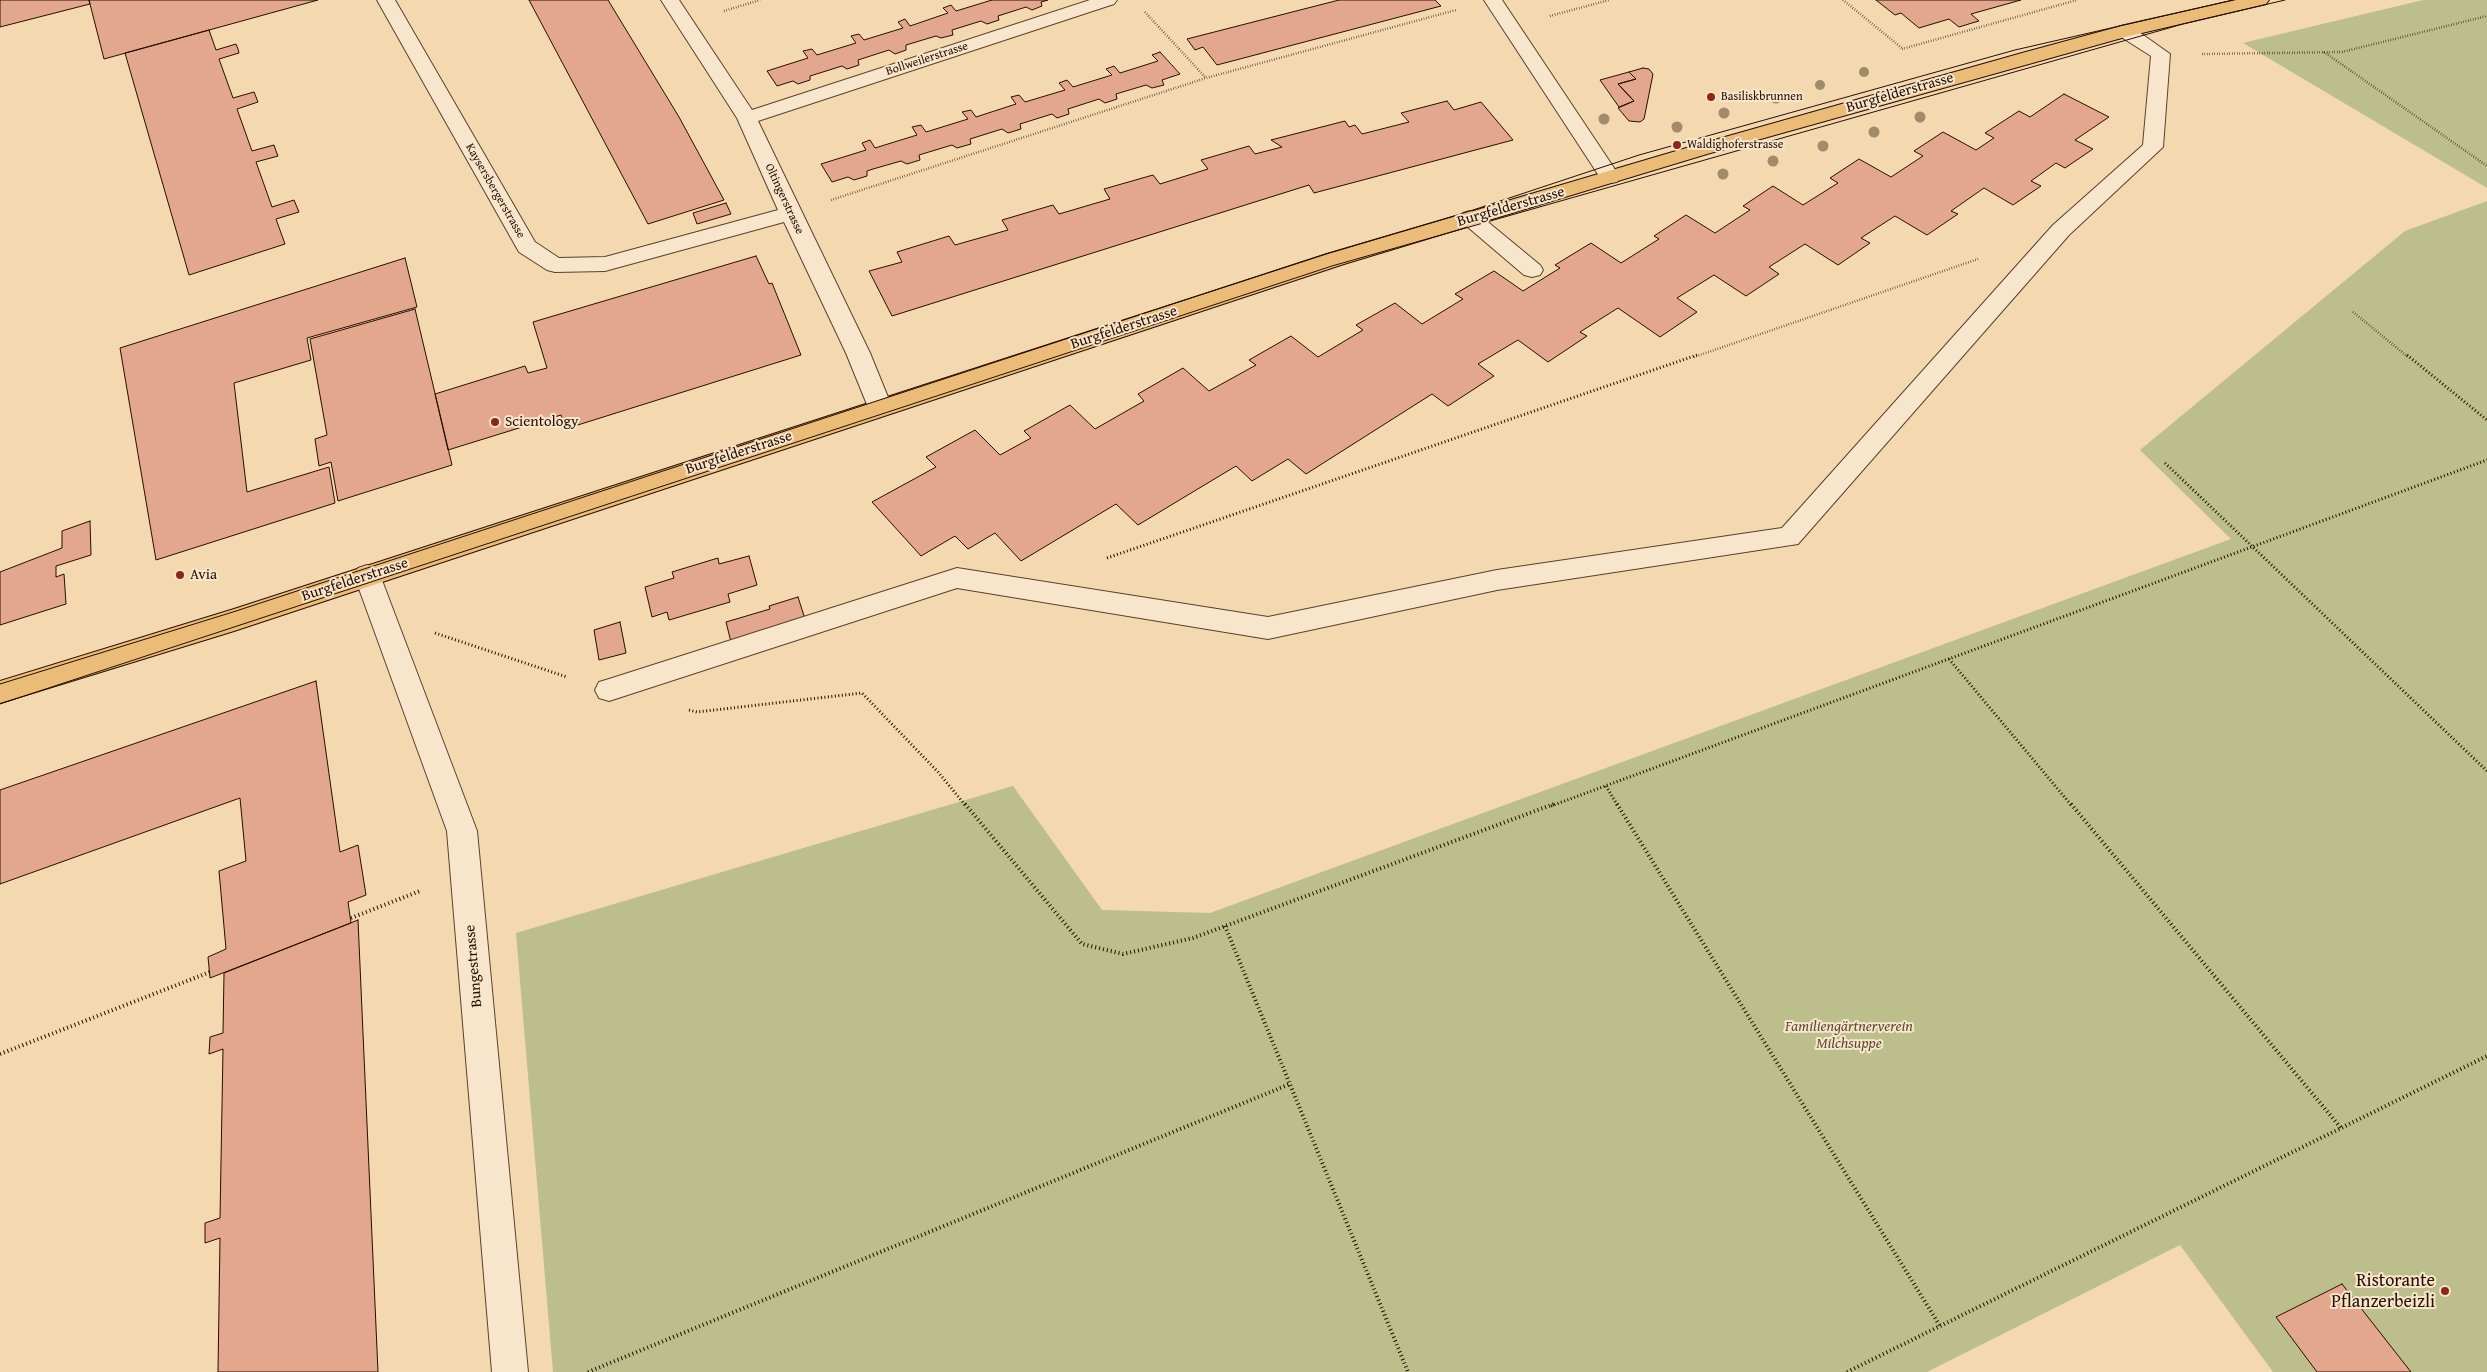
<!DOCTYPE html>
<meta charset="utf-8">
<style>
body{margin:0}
canvas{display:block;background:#f3d8b0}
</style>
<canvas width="2487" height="1372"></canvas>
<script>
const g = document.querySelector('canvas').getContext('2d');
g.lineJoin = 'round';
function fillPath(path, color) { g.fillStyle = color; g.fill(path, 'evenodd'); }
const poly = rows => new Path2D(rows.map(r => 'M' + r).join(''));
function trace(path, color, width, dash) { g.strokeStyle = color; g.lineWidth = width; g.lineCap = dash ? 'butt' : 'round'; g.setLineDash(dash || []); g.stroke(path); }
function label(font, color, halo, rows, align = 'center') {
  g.font = font + ' "Gentium Book Plus",serif'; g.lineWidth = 4; g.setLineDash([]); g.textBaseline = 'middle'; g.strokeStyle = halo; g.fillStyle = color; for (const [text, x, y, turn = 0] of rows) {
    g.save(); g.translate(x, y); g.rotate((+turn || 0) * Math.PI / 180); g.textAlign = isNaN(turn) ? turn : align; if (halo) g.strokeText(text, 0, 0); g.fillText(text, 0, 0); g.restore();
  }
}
const green = poly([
 [2423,0,2487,0,2487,188,2243,43],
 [2487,201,2487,1372,2273,1372,2180,1245,1927,1372,553,1372,516,933,1013,786,1102,910,1210,913,2231,539,2140,450,2405,231]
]);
const building = poly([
 [0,0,89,0,90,4,0,27,0,0],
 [89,0,318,0,104,59,89,0],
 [529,0,608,0,679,117,724,200,648,224,529,0],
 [992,0,1048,0,1041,2,1042,6,1032,10,1026,7,998,16,999,20,987,24,981,21,952,30,953,35,941,38,936,36,906,45,906,50,895,54,889,50,858,60,859,65,847,69,842,66,810,76,810,80,798,84,793,81,777,86,767,71,808,58,803,51,812,49,817,55,856,43,851,36,859,34,864,40,903,28,898,22,905,19,910,26,948,13,943,8,951,5,956,11,992,0],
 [1339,0,1435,0,1441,6,1217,65,1203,47,1195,50,1187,39,1339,0],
 [1876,0,2021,0,1971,14,1979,21,1972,23,1959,27,1949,19,1919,28,1901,13,1895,15,1876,0],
 [209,30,216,50,236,44,238,49,239,53,219,59,233,98,254,92,258,102,237,109,252,151,274,145,276,151,278,156,256,162,272,207,294,200,299,212,276,219,285,244,189,275,125,53,209,30],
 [1160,52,1180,74,1162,80,1164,85,1152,88,1146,85,1116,94,1117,99,1105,103,1099,99,1068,109,1069,114,1057,118,1052,114,1020,124,1021,129,1008,133,1002,129,970,139,971,144,957,148,952,145,919,155,920,160,907,164,901,161,873,169,867,171,867,176,854,180,848,177,832,182,821,164,866,150,862,143,870,140,875,148,917,135,912,127,921,125,926,132,968,119,962,112,971,110,976,117,1016,104,1011,97,1019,95,1025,102,1065,90,1059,83,1067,80,1073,87,1112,75,1106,69,1114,66,1120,73,1158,61,1152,55,1160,52],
 [1643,68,1649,69,1653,74,1644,119,1640,122,1629,121,1618,108,1634,101,1618,84,1636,79,1629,72,1643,68],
 [1629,72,1636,79,1618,84,1634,101,1619,107,1600,80,1629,72],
 [2064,94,2109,117,2075,140,2093,149,2065,168,2056,163,2031,181,2041,186,2013,205,1984,188,1951,211,1958,214,1927,235,1895,216,1861,238,1870,243,1838,265,1805,244,1769,267,1779,274,1746,296,1714,275,1677,298,1697,312,1660,337,1618,308,1580,332,1587,336,1548,362,1518,340,1478,364,1494,376,1448,406,1432,394,1306,474,1288,459,1252,481,1236,466,1138,525,1116,504,1021,561,995,533,968,549,955,536,921,556,872,502,936,467,926,457,975,430,1000,455,1031,438,1024,431,1070,405,1095,429,1144,401,1138,394,1183,368,1209,391,1256,365,1249,360,1291,336,1318,357,1363,330,1356,325,1395,303,1422,324,1463,299,1455,294,1494,271,1523,291,1560,268,1555,265,1591,243,1621,263,1659,239,1654,236,1686,215,1715,233,1750,210,1743,206,1773,186,1803,205,1838,183,1830,178,1859,159,1891,177,1923,156,1914,151,1943,132,1976,150,1994,138,1985,133,2019,111,2030,117,2064,94],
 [1447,101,1454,110,1481,102,1513,140,1314,193,1309,185,892,316,869,271,902,262,897,252,949,236,955,245,1008,230,1002,220,1053,205,1059,214,1110,199,1104,189,1153,175,1160,184,1208,169,1201,160,1249,146,1255,154,1282,147,1271,140,1345,121,1349,127,1355,125,1362,134,1409,122,1401,113,1447,101],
 [726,203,731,214,697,224,693,213,726,203],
 [756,256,769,284,772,283,801,355,565,429,561,415,448,450,435,394,525,366,528,373,547,368,533,322,756,256],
 [405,258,417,307,307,338,311,360,234,383,247,492,329,467,335,503,156,560,120,348,405,258],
 [415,309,452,465,338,501,331,462,319,466,315,439,327,435,310,339,415,309],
 [90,521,91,555,56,566,56,577,64,574,66,604,0,625,0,572,62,548,62,531,90,521],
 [749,556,757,585,728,594,730,602,669,620,667,612,652,617,645,587,674,578,672,572,718,558,719,564,749,556],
 [798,597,805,619,731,642,726,622,770,609,769,606,798,597],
 [620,622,626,653,599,660,594,630,620,622],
 [316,681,340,852,358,845,366,895,348,902,351,923,210,978,208,957,226,949,219,871,246,861,240,798,0,884,0,790,316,681],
 [358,920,378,1372,218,1372,220,1238,205,1243,205,1223,220,1218,223,1049,209,1054,210,1037,223,1033,224,973,358,920],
 [2342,1284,2411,1372,2317,1372,2276,1317,2342,1284]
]);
const pathFar2 = poly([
 [1843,0,1903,49],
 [724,11,760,0],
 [1145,12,1206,78],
 [1550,16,1609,0],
 [1902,49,2077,0],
 [2324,52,2487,166],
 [2202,54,2342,52,2487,16],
 [831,200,1206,78,1456,10],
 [2353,312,2408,357],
 [1694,357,1978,259]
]);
const pathFar1 = poly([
 [2407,355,2487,420],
 [2165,463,2487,771],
 [1107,558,1697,355],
 [435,633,567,677],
 [1949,659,2072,806],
 [689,710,697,712,862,693,938,772,966,806],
 [1606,786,1618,806],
 [1551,806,2487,460]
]);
const path = poly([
 [965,804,1082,944,1123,954,1193,938,1554,804],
 [1617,804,1940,1326],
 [2071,804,2341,1128],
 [351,918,420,891],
 [1225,926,1408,1372],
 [0,1054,210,972],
 [588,1372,1290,1084],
 [1847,1372,2487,1056]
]);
const minor = poly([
 [377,0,395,0,535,242,559,258,605,257,778,210,737,118,661,0,679,0,752,110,1090,0,1117,0,1114,4,758,121,870,353,892,407,888,413,880,416,872,413,868,407,846,353,784,222,605,271,555,272,547,270,519,252,377,0],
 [1484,0,1502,0,1620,177,1617,182,1610,183,1603,182,1484,0],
 [2125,25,2132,27,2170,54,2163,147,2069,235,1798,544,1497,590,1268,639,957,588,609,701,599,698,595,690,599,682,609,679,957,568,1268,617,1497,570,1782,528,2053,225,2143,145,2151,56,2118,35,2116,31,2118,27,2125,25],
 [1470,211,1477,213,1540,265,1543,270,1540,275,1532,277,1524,275,1463,223,1459,218,1463,213,1470,211],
 [367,565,376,568,380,575,477,831,528,1372,492,1372,447,831,354,575,358,568,367,565]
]);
const major = poly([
 [2236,0,2269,0,2266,4,2129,36,1707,154,1344,264,234,631,0,703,0,681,234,609,1328,254,1693,146,2022,53,2125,25,2236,0]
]);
const tram = poly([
 [0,684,233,612,1325,254,1464,213,1639,155,2015,50,2233,0],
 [0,704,1332,266,2183,24,2285,0]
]);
const trees = [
 [1864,72,5],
 [1820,85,5],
 [1776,98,5.5],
 [1724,113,5.5],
 [1920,117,5.5],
 [1604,119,5.5],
 [1677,127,5.5],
 [1874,132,5.5],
 [1823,146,5.5],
 [1773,161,5.5],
 [1723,174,5.5]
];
const markers = [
 [1711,97,5,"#8f2418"],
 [1677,145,5,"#8f2418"],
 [495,422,5,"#8f2418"],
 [180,575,5,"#8f2418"],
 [2445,1291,5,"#8f2418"]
];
const farStreetnames = [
 ["Bollweilerstrasse",927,59,-18],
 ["Kaysersbergerstrasse",495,191,60],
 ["Oltingerstrasse",784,199,65]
];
const farPoinames = [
 ["Basiliskbrunnen",1721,97],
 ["Waldighoferstrasse",1687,145]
];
const streetNames = [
 ["Burgfelderstrasse",1900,93,-16],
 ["Burgfelderstrasse",1511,207,-16],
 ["Burgfelderstrasse",1124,328,-18],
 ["Burgfelderstrasse",739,453,-18],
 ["Burgfelderstrasse",355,580,-18],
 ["Bungestrasse",474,966,-95]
];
const poiNames = [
 ["Scientology",505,422],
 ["Avia",190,575]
];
const parkNames = [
 ["Familiengärtnerverein",1849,1027],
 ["Milchsuppe",1849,1044]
];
const nearPoinames = [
 ["Ristorante",2435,1281],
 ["Pflanzerbeizli",2435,1302]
];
fillPath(green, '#bcbe8b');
fillPath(building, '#e2a78c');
trace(building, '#280e00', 1);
trace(minor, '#5b402c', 2);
trace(major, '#280e00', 2);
trace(pathFar2, '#280e00', 2.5, [0.5, 2]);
trace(pathFar1, '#280e00', 3, [1, 2.5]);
trace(path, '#280e00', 4, [1, 3]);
fillPath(minor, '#f7e6cc');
fillPath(major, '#eabc78');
trace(tram, '#280e00', 1);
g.fillStyle = '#a08b6a';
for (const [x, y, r] of trees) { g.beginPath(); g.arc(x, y, r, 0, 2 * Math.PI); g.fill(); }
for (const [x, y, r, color] of markers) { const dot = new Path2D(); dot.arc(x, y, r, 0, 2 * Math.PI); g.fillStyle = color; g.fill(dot); trace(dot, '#f7e6cc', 2); }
label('12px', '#280e00', '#f7e6cc', farStreetnames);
label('12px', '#280e00', '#f7e6cc', farPoinames, 'left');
label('15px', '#280e00', '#f7e6cc', streetNames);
label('15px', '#280e00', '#f7e6cc', poiNames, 'left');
label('italic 15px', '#5c4c31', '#f7e6cc', parkNames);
label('18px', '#280e00', '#f7e6cc', nearPoinames, 'right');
</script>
